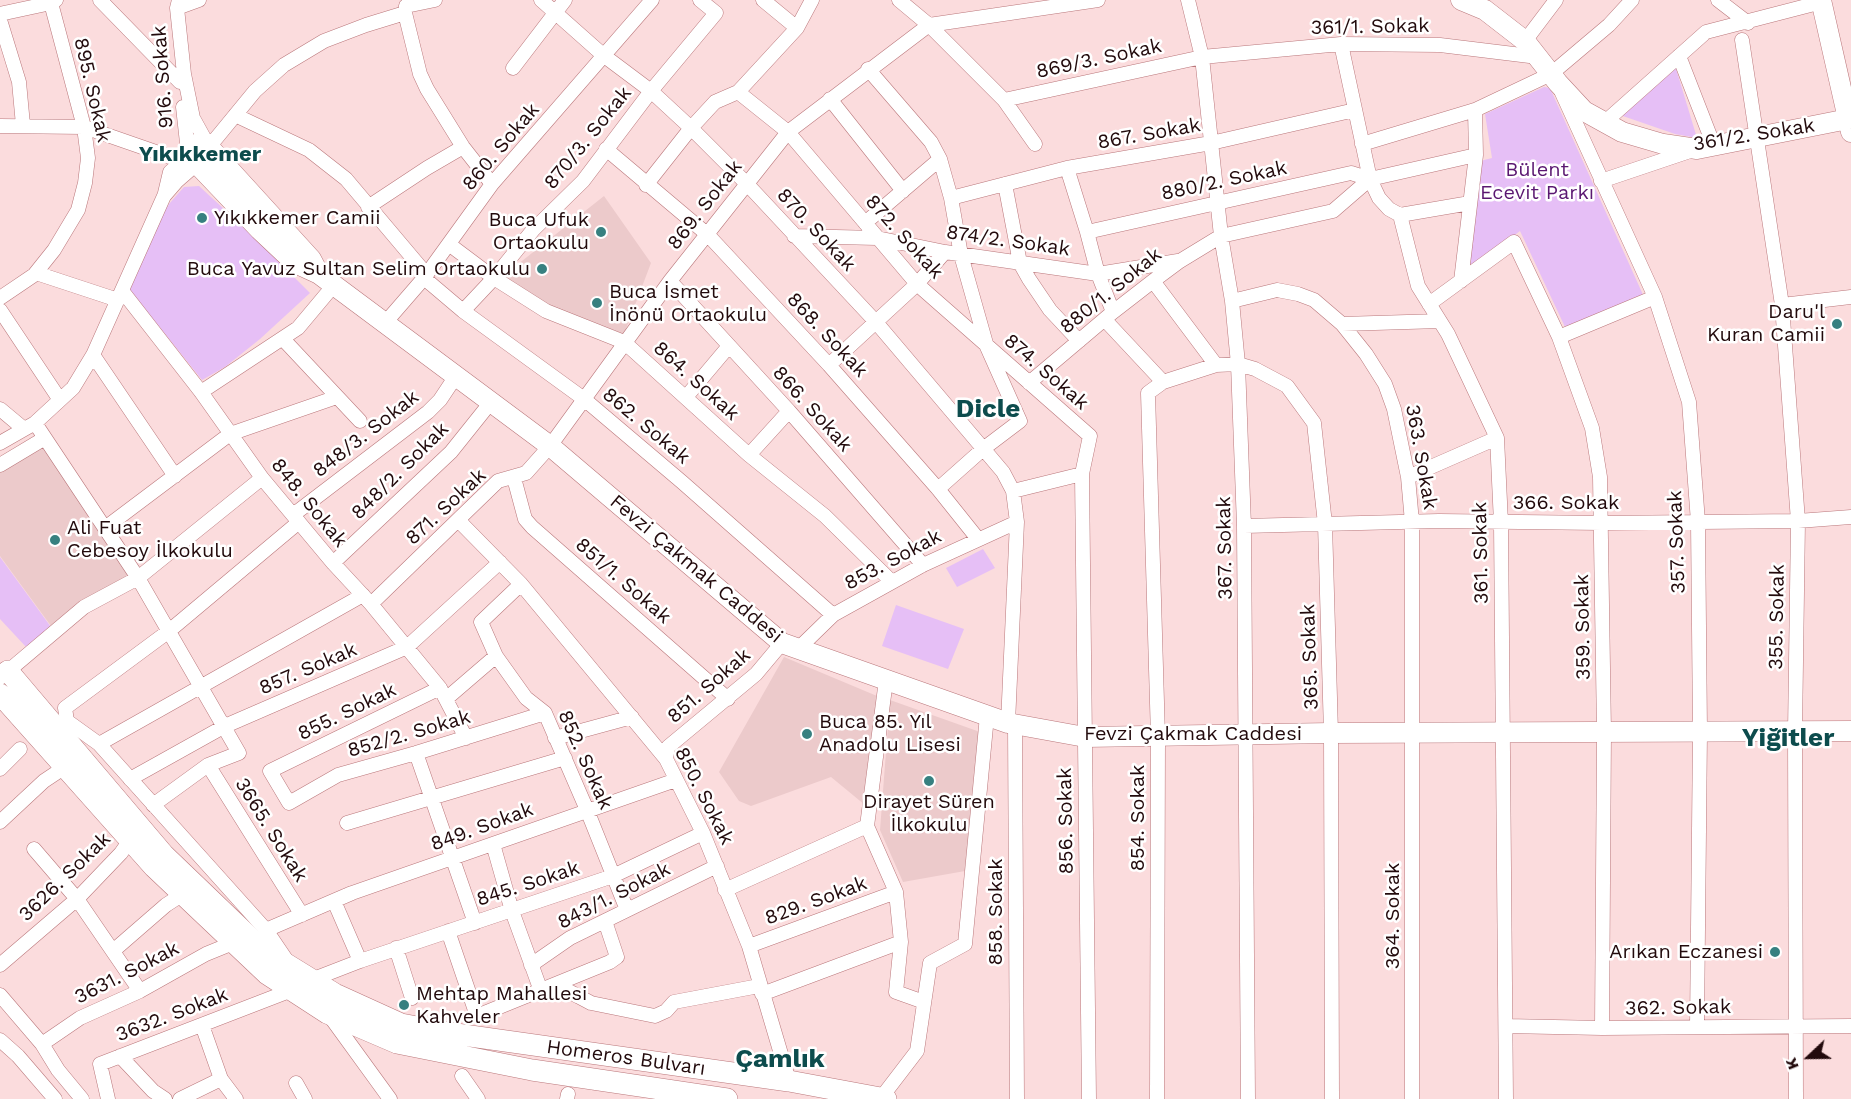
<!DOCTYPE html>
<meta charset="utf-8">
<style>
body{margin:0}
#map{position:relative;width:1851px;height:1099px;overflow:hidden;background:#fbdcdd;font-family:"Work Sans",sans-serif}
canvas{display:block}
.north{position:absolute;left:1779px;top:1027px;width:60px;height:60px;-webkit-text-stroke:4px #fff;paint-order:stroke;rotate:248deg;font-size:16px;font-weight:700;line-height:24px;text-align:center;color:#220a0c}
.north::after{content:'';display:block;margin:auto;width:21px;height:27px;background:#220a0c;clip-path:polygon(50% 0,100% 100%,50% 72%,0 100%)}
</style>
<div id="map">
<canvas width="1851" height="1099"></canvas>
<div class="north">K</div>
</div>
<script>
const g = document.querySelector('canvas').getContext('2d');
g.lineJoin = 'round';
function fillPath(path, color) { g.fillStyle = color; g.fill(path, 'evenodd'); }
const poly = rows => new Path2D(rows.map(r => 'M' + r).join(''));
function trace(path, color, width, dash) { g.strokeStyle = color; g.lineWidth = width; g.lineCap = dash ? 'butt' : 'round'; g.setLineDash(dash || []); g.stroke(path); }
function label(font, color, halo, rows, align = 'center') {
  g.font = font + ' "Work Sans",sans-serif'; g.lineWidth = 5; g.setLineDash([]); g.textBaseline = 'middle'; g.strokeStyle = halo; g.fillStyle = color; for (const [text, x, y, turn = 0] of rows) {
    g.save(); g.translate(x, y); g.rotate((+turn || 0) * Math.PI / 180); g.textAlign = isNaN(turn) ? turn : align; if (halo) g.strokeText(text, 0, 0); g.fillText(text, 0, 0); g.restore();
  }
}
const built = poly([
 [604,196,651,263,624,334,544,306,503,276],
 [42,436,133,573,78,602,51,626,0,556,0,457],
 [784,657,877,696,865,805,831,777,751,806,739,801,719,772],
 [890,700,980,732,965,871,903,882,880,830]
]);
const green = poly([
 [1674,62,1697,138,1675,134,1617,114],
 [1544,87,1550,88,1644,297,1565,327,1520,231,1469,270,1480,161,1492,158,1485,114],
 [199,186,250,233,310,293,260,339,225,367,202,380,129,289,156,225,169,204,184,187],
 [983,549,995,568,957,587,946,568],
 [0,557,51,627,27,648,0,619],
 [896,605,964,629,948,669,882,646]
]);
const street = poly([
 [100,0,180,82],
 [179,0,177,8,184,74,193,118,209,147,255,91,284,65,324,41,366,25,405,13,406,6,435,0],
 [541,0,603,55,651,91,691,128,747,184,875,321,1003,472,1013,491,1017,522,1008,723],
 [763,0,797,28],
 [899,0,929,25,1004,100,1035,144],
 [1188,0,1202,57,1221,236,1232,301,1238,364,1244,526,1248,1099],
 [1718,0,1748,23],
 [177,8,199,0],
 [405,13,420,74,427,89,463,147,492,184],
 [0,14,51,3,56,0],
 [0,20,19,82,23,125],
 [1742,40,1782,305,1798,521,1795,732,1796,1099],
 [1525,41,1556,0],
 [1341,44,1370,179,1379,198,1389,209,1400,215,1418,286,1448,334,1497,438,1501,523,1506,1099],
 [1679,56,1714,146],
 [513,68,565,0],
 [868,69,931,142,940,159,951,198,961,255,987,347,1020,421,983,449,938,489],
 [738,92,788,132,917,284,1090,436,1082,474,1089,1099],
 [1562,93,1655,297,1689,402,1698,522,1700,732,1697,1026],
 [830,99,903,191],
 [1004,100,1202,57,1341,44,1440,45,1538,57],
 [1475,110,1476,155],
 [235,115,309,150,346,179,427,275],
 [1605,122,1706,32,1822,2],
 [0,126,84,127,182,161],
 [1362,144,1475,110,1551,74,1609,25,1632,0],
 [606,149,708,235,829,365,938,489,978,539],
 [1067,168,1087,232,1098,274,1113,312],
 [1601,181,1693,150],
 [1005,184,1020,263,1029,279,1050,310,1079,341],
 [646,185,691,128,715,102,738,92,797,28,812,0],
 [165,193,170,172,179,164,188,152,183,107],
 [951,198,1067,168,1211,143,1355,110],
 [368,207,427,168,463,147],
 [1400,215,1470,203],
 [865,223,940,159],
 [1087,232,1351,173,1370,179,1476,155,1461,281],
 [794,236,877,238,945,252,1098,274,1178,261],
 [450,245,494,278,546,311,624,342,749,455,825,516,892,582],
 [36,273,118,300],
 [424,278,463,311,584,399,682,482,833,615],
 [670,281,789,411,923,565],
 [1153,281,1216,365],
 [123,292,201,392,262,478,333,563,371,604,440,688,466,738],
 [0,298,34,275,54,250,78,210,85,183,88,158,84,127,51,3],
 [1232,301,1277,290,1298,294,1314,300,1342,324,1366,354,1385,384,1394,409,1408,477,1412,522,1412,1099],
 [1429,304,1514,242,1559,337,1592,428,1600,477,1604,732,1602,1028],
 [1782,305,1851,297],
 [0,310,60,400],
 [463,311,494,278,533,230,583,181,651,91,716,13,700,0],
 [1105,320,1163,382,1148,393,1158,737,1157,1099],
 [385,323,424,278,492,184,652,0],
 [1342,324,1440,321],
 [1559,337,1655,297],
 [283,339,360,421],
 [93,355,175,476],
 [829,365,917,284,945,252],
 [1163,382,1216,365,1238,364,1255,369,1287,386,1314,423,1325,524,1331,733,1332,1099],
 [1029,383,1113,312,1153,281,1180,261,1221,236,1333,211,1370,179],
 [201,392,298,328,334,285],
 [686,397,729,346],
 [0,409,24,429],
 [35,423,138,578,239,753,208,765,153,805],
 [0,443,35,423,73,388,93,355,164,196,177,181,193,167,199,166],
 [749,455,789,411],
 [0,465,45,438],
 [1408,477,1497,438],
 [514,478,525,519,532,527,728,699],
 [1013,491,1082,474],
 [293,515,428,412,440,400,456,376],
 [458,520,521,584,666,759,703,833,749,946,789,1081],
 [1244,526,1439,521,1601,523,1798,521,1851,517],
 [105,528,230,434,337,397],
 [333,563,451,452,491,402],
 [521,584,481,622,496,656,526,698,545,713,587,810,627,910],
 [371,604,498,481,526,473,550,446,670,281,788,132,929,25,1098,0],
 [798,649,833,615,923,565,1017,522],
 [0,678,84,607,138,578,262,478],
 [440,688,270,771,289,803,338,775,416,753,545,713],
 [446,699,496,656],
 [1015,724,1017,1099],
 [555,738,632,717],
 [99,744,363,595],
 [416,753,475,923],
 [666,759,668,747,756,674,782,643],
 [208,765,302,915],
 [0,769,20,749],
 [130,779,225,726,407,647,500,562],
 [0,822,44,781,65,767],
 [347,823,565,758],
 [867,826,896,892,901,942,896,992,924,1002],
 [493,844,512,911,541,991],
 [34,849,77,899,140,991],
 [725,890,867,826,886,680],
 [334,901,360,961],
 [266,930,352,893,676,780],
 [448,931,477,1016,610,962,617,957,605,921],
 [749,946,896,892],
 [396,948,412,998],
 [113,951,166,905,183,894],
 [287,961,266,930,99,744,67,721,65,708,169,631,299,522],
 [0,965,77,899,121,853,130,840],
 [531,965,570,938,717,866],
 [557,985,591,1003,655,1016,666,1011,674,1002,759,986],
 [762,994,901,942],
 [0,995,42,1044,58,1070,82,1099],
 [329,1015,390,1099],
 [202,1025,221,1079,236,1099],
 [1506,1026,1602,1028,1851,1026],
 [0,1040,18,1056,55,1099],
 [42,1044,80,1018,140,991,206,954,233,943],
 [120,1056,153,1091,165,1099],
 [462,1076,478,1099],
 [296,1083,305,1099],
 [881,1098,917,1051,930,963,965,944,987,716],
 [108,1099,100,1064,292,990,311,980,360,961,613,876,703,833],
 [180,1099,221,1079],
 [567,1099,568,1094]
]);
const secondary = poly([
 [1461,0,1485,10,1525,41,1558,83,1584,111,1622,132,1663,144,1697,149,1848,119],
 [1821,0,1851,132],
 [319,274,311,259,209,147,199,143,192,145,188,152,192,162,199,166,260,230,295,263,319,274,550,446,782,643,1008,723,1085,737,1331,733,1851,731]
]);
const primary = poly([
 [8,671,164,855,262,949,335,994,401,1024,449,1033,789,1081,886,1099],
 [0,694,154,867,267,974,327,1013,397,1043,532,1070,727,1099]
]);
const markers = [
 [202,218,6,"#378080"],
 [601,232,6,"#378080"],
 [542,269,6,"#378080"],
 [597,303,6,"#378080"],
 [1837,324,6,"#378080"],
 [55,540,6,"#378080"],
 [807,734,6,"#378080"],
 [929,781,6,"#378080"],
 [1775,952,6,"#378080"],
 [404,1005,6,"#378080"]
];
const streetNames = [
 ["361/1. Sokak",1370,27,-1],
 ["869/3. Sokak",1099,59,-12],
 ["916. Sokak",163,77,-94],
 ["895. Sokak",92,90,77],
 ["867. Sokak",1149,134,-10],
 ["361/2. Sokak",1754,135,-9],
 ["870/3. Sokak",588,138,-51],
 ["860. Sokak",501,147,-50],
 ["880/2. Sokak",1224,181,-12],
 ["869. Sokak",705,205,-52],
 ["870. Sokak",816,230,47],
 ["872. Sokak",904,237,48],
 ["874/2. Sokak",1008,241,8],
 ["880/1. Sokak",1111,291,-39],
 ["868. Sokak",827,335,47],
 ["874. Sokak",1046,372,41],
 ["864. Sokak",696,381,42],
 ["866. Sokak",812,409,48],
 ["862. Sokak",646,426,40],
 ["848/3. Sokak",366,434,-38],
 ["363. Sokak",1421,457,80],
 ["848/2. Sokak",400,471,-45],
 ["848. Sokak",309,503,51],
 ["366. Sokak",1566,503],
 ["871. Sokak",446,507,-43],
 ["357. Sokak",1677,542,-92],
 ["367. Sokak",1225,548,-91],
 ["361. Sokak",1481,553,-91],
 ["853. Sokak",893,560,-28],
 ["Fevzi Çakmak Caddesi",696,569,40],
 ["851/1. Sokak",623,581,41],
 ["355. Sokak",1777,617,-89],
 ["359. Sokak",1583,627,-91],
 ["365. Sokak",1310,657,-92],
 ["857. Sokak",308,669,-23],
 ["851. Sokak",709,686,-41],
 ["855. Sokak",347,712,-26],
 ["852/2. Sokak",409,734,-16],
 ["Fevzi Çakmak Caddesi",1193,734],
 ["852. Sokak",585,760,66],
 ["850. Sokak",704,796,63],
 ["854. Sokak",1138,818,-90],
 ["856. Sokak",1066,821,-91],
 ["849. Sokak",482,827,-20],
 ["3665. Sokak",271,830,58],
 ["3626. Sokak",65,877,-44],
 ["845. Sokak",528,884,-18],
 ["843/1. Sokak",614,896,-27],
 ["829. Sokak",816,901,-20],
 ["858. Sokak",996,912,-90],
 ["364. Sokak",1393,916,-90],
 ["3631. Sokak",127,973,-27],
 ["362. Sokak",1678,1008,-1],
 ["3632. Sokak",172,1015,-21],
 ["Homeros Bulvarı",626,1058,8]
];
const parkNames = [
 ["Bülent",1537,170],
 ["Ecevit Parkı",1537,193]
];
const poiNames = [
 ["Yıkıkkemer Camii",214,218],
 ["Buca Ufuk",589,220,"right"],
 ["Ortaokulu",589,243,"right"],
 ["Buca Yavuz Sultan Selim Ortaokulu",530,269,"right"],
 ["Buca İsmet",609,292],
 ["İnönü Ortaokulu",609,315],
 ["Daru'l",1825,312,"right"],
 ["Kuran Camii",1825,335,"right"],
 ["Ali Fuat",67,528],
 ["Cebesoy İlkokulu",67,551],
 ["Buca 85. Yıl",819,722],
 ["Anadolu Lisesi",819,745],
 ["Dirayet Süren",929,802,"center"],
 ["İlkokulu",929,825,"center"],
 ["Arıkan Eczanesi",1763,952,"right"],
 ["Mehtap Mahallesi",416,994],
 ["Kahveler",416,1017]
];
const quarterNames = [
 ["Yıkıkkemer",200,155]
];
const districtNames = [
 ["Dicle",988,409],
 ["Yiğitler",1788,738],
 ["Çamlık",780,1059]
];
fillPath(built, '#eccacb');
fillPath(green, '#e6bff6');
trace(street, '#ba777b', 15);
trace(secondary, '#ba777b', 21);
trace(primary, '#ba777b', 22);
trace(street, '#fff', 14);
trace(secondary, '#fff', 20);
trace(primary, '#fff', 21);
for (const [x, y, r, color] of markers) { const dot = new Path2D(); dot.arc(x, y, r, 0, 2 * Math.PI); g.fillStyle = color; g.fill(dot); trace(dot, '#fff', 2); }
label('20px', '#220a0c', '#fff', streetNames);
label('20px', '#5a1771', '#fff', parkNames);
label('20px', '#220a0c', '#fff', poiNames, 'left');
label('bold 22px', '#0d4c4d', '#fff', quarterNames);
label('bold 26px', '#0d4c4d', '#fff', districtNames);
</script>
